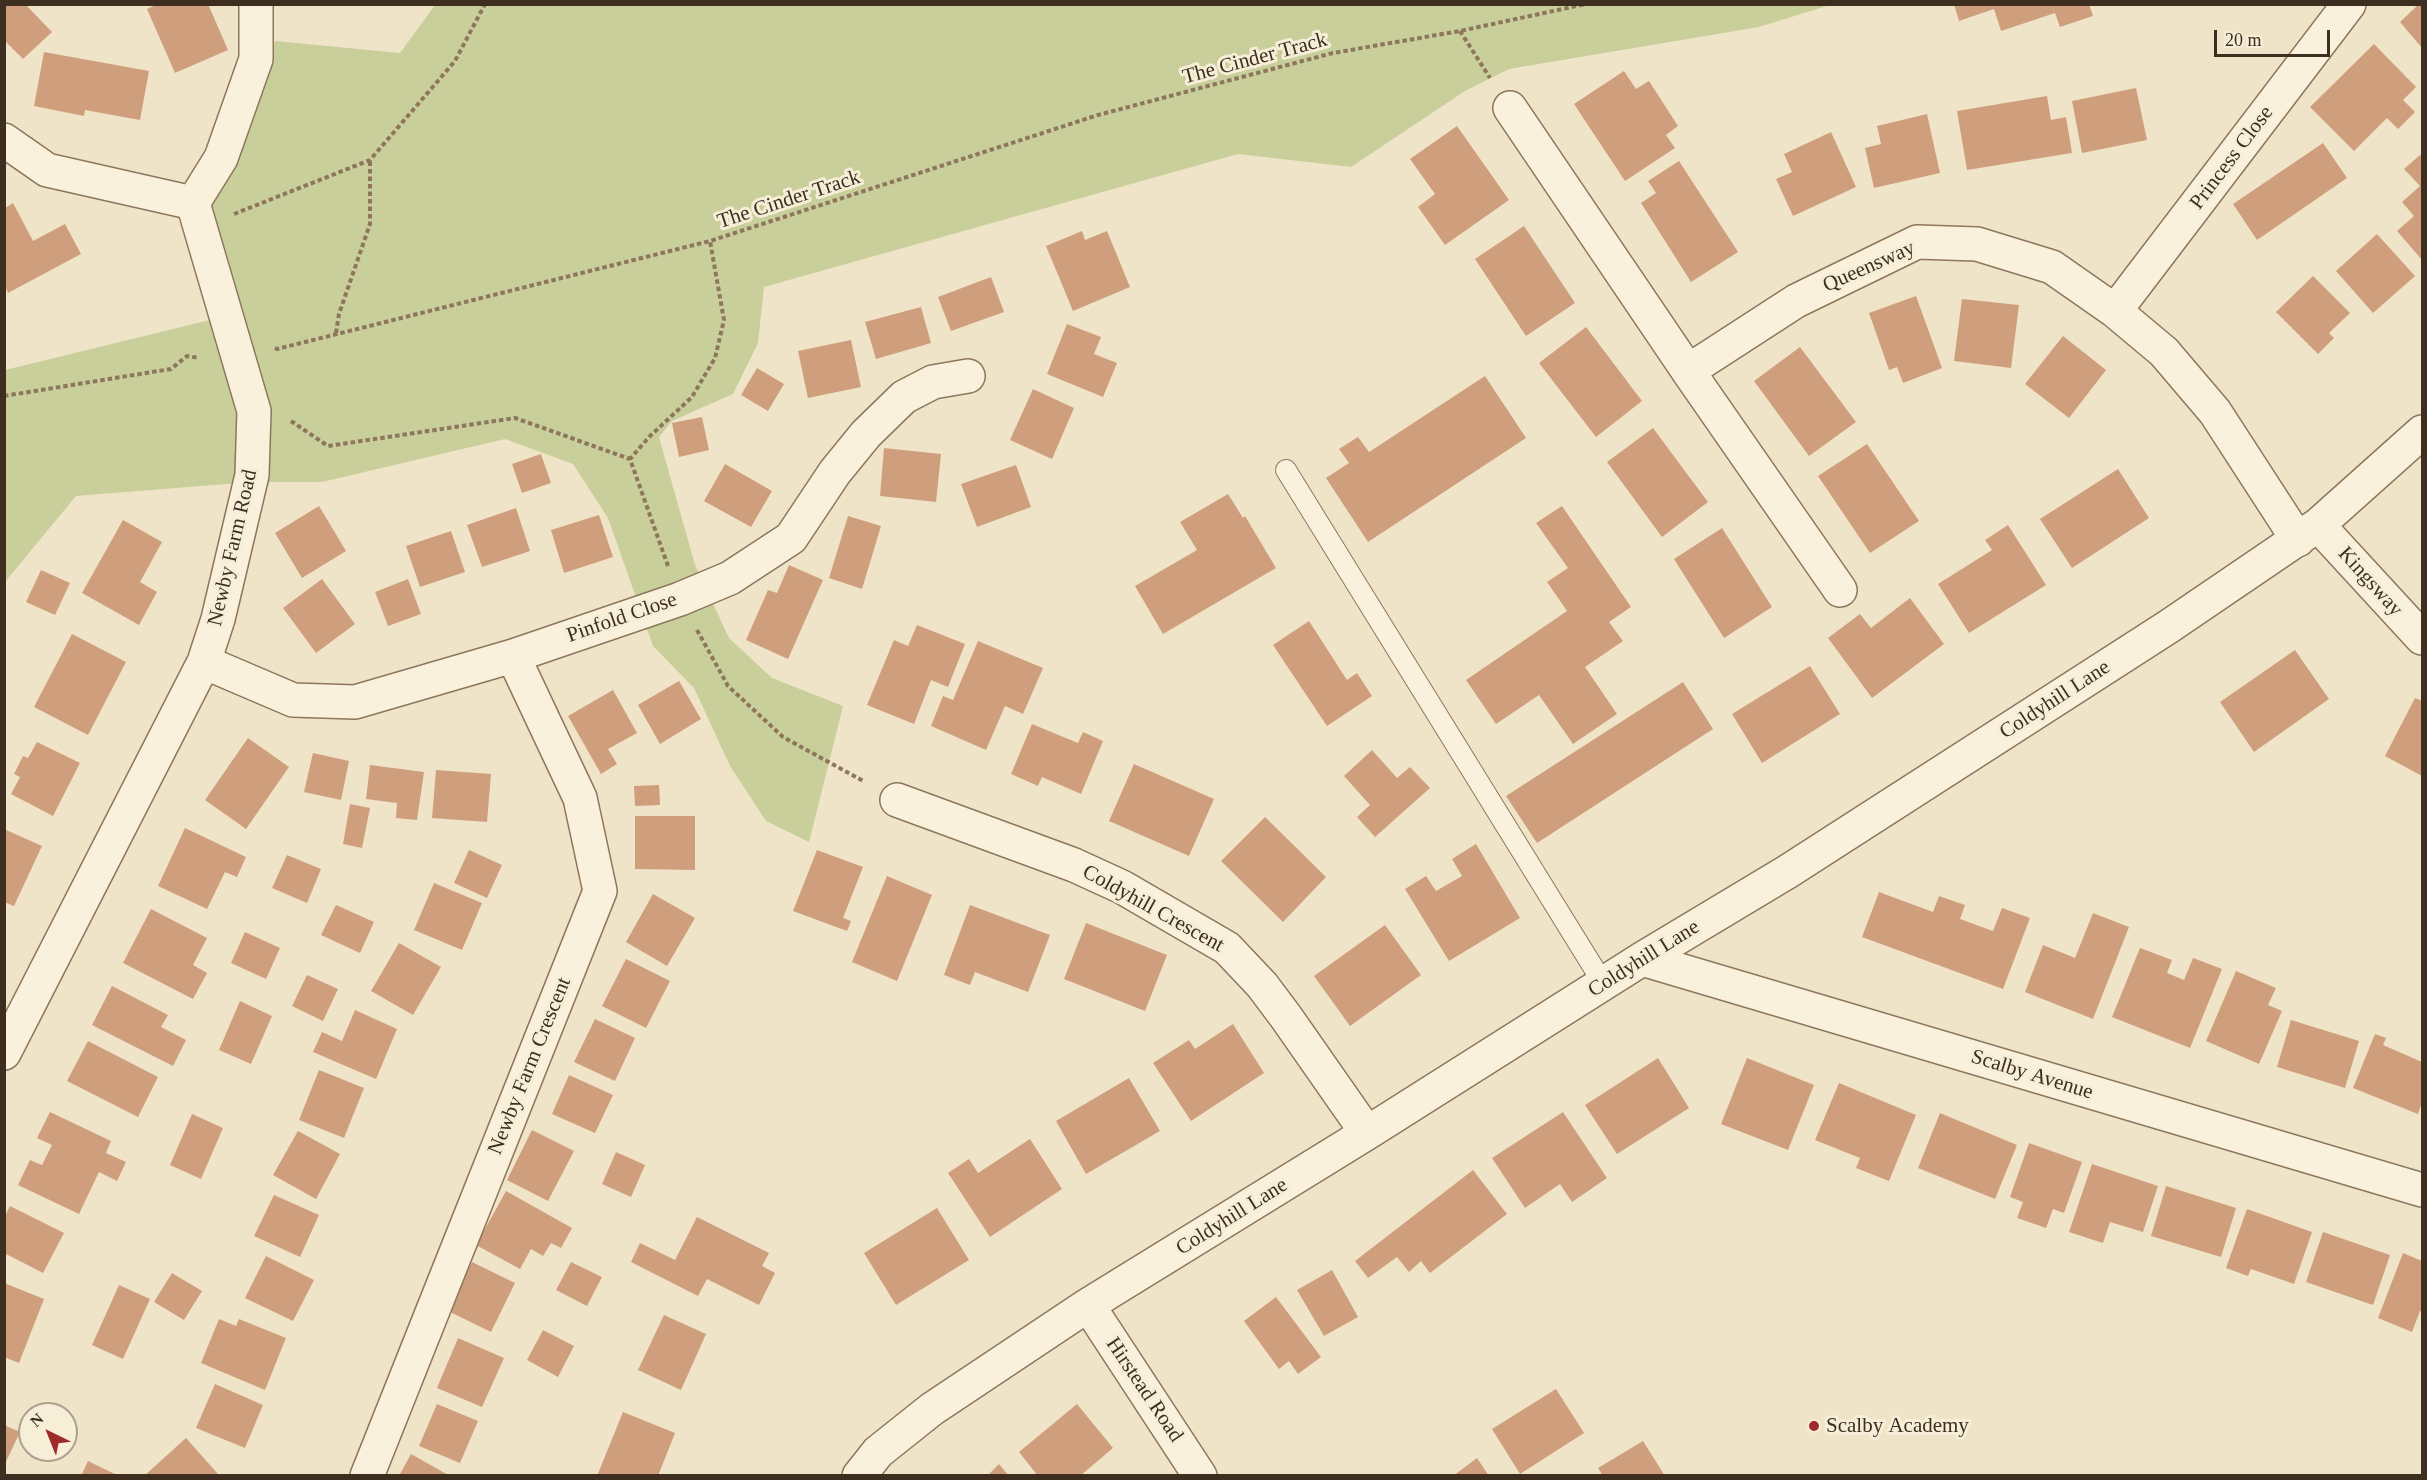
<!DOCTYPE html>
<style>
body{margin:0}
#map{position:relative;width:2427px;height:1480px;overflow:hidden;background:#f0e4c8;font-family:"Times New Roman",serif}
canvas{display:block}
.frame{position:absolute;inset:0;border:6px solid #3d2e20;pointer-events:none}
.north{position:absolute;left:18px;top:1402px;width:60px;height:60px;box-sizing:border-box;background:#f7eed8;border:2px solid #ada18e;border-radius:50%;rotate:317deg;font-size:16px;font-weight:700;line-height:24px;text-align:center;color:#3d2e20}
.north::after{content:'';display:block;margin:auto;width:21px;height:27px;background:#9e2a2b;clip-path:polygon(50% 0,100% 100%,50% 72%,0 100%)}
.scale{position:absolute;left:2214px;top:30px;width:116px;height:27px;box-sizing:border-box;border:3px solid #3d2e20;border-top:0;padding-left:8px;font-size:18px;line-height:21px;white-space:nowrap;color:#3d2e20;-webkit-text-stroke:4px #f7eed8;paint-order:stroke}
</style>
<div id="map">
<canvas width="2427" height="1480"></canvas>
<div class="frame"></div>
<div class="north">N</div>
<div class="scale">20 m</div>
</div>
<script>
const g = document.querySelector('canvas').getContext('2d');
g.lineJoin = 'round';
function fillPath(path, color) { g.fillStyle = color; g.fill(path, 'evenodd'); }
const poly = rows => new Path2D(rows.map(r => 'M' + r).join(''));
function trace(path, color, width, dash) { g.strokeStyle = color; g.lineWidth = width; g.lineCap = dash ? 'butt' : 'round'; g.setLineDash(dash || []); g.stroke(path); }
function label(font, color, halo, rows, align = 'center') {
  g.font = font + ' "Times New Roman",serif'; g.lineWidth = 6; g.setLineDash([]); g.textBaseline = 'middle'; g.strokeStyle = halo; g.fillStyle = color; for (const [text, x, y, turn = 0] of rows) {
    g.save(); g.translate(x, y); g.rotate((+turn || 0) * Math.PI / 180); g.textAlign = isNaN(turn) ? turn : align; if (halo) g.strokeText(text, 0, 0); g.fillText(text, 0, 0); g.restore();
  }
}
const green = poly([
 [435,5,1830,5,1759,27,1509,69,1465,91,1351,167,1238,154,764,287,758,343,733,394,672,421,659,437,695,565,729,638,772,678,843,706,809,842,766,821,730,766,694,688,653,646,608,518,573,464,505,439,322,482,257,482,201,205,228,162,275,41,400,53],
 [218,318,243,409,239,483,76,496,5,582,5,370]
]);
const building = poly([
 [4,4,25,4,52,32,23,59,4,40],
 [158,4,208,4,228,50,175,73,147,9],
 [1954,4,2089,4,2093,16,2060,27,2055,13,2001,31,1994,9,1959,21],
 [2419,4,2422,4,2422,48,2400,22],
 [2374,44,2416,87,2403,100,2415,112,2398,129,2387,118,2354,151,2310,107],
 [44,52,149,71,140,120,85,110,84,116,34,106],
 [1624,71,1636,89,1649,81,1678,126,1666,135,1675,148,1625,181,1574,104],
 [2136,88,2147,140,2082,153,2072,101],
 [2047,96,2051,120,2066,117,2072,153,1967,170,1957,111],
 [1927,114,1940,173,1874,188,1865,148,1881,144,1877,126],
 [1457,126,1509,200,1445,245,1418,207,1435,194,1410,159],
 [1831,132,1856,187,1793,216,1776,179,1792,172,1784,154],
 [2323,143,2347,178,2257,240,2233,204],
 [2420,155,2422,158,2422,260,2397,231,2414,216,2402,202,2420,186,2404,169],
 [1679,161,1738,252,1691,282,1641,203,1656,193,1648,181],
 [13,203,33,241,65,224,81,254,8,293,5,286,5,208],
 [1524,226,1575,303,1526,336,1475,259],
 [1082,231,1085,240,1107,231,1130,287,1073,311,1046,246],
 [2377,234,2415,276,2373,313,2336,271],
 [2313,276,2350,313,2329,333,2334,338,2318,354,2276,312],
 [991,277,1004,312,951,331,938,297],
 [1916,296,1942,368,1903,383,1897,367,1889,370,1869,313],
 [1962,299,2019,305,2011,368,1954,361],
 [921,307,931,343,876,359,865,322],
 [1067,324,1101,337,1094,354,1117,363,1103,397,1047,374],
 [1586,327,1642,401,1596,437,1539,363],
 [2063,336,2106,370,2069,418,2025,384],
 [851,340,861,387,808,398,798,351],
 [1800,347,1856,422,1809,456,1754,381],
 [757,368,784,384,768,411,741,395],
 [1485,376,1526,438,1368,542,1326,478,1349,463,1339,449,1358,437,1369,452],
 [1033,389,1074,408,1052,459,1010,440],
 [702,417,709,450,679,457,672,423],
 [1653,428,1708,502,1662,537,1607,462],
 [1867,444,1919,521,1870,553,1818,476],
 [884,448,941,454,936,502,880,496],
 [541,454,551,483,522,493,512,464],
 [725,464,772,491,751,527,704,501],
 [1016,465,1031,507,977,527,961,484],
 [2118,469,2149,518,2072,568,2040,519],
 [1228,494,1243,518,1245,516,1276,568,1163,634,1135,586,1197,550,1180,522],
 [319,506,346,551,302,578,275,533],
 [1562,506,1631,607,1609,622,1623,641,1585,667,1617,714,1573,744,1539,695,1496,724,1466,680,1567,611,1547,582,1568,568,1536,523],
 [516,508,530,551,482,567,467,525],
 [599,515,613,557,564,573,551,530],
 [848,516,881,526,862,589,829,578],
 [123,520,162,542,140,582,157,592,139,625,82,593],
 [2008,525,2046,585,1969,633,1938,584,1992,550,1985,540],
 [1722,528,1772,607,1724,638,1674,559],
 [451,531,465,572,420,587,406,546],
 [789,565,823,580,788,659,746,640,768,590,777,593],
 [41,570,70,583,55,615,26,602],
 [322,579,355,624,316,653,283,608],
 [408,579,421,614,388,626,375,592],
 [1910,598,1944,644,1872,698,1828,638,1860,614,1871,628],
 [1309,621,1347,680,1357,673,1372,696,1327,726,1273,645],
 [917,625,965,644,948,687,931,680,914,724,867,705,894,640,908,646],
 [72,634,126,662,88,735,34,707],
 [978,641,1043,668,1023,714,1005,706,986,750,931,726,943,696,953,700],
 [2295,650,2329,699,2254,752,2220,702],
 [1810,666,1840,714,1762,763,1732,714],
 [679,681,701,719,660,744,638,705],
 [1683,682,1713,729,1537,843,1506,796],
 [613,690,637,733,608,749,617,764,601,774,568,716],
 [2415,698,2422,701,2422,776,2385,756],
 [1032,724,1078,743,1083,732,1103,741,1081,794,1042,777,1038,786,1011,774],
 [248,738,289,767,246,829,205,800],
 [37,742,80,763,53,816,11,794,20,777,14,774,23,756,28,758],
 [1372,750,1397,778,1410,767,1430,788,1375,837,1357,817,1370,805,1344,776],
 [313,753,349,761,341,800,304,792],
 [1134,764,1214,799,1189,856,1109,821],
 [370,765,424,772,417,820,396,818,397,803,366,799],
 [436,770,491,774,487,822,432,818],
 [659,785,660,805,635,806,634,786],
 [350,804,370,808,362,848,343,844],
 [635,816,695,816,695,870,635,869],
 [1265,817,1326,877,1283,922,1221,861],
 [185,828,246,857,237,877,225,872,207,909,158,886],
 [4,829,42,846,14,906,4,902],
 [1476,844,1520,918,1449,961,1405,889,1426,876,1436,891,1462,876,1452,859],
 [469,850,502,865,487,898,454,883],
 [817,850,863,867,843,918,851,921,847,931,793,911],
 [287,855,321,869,307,903,272,888],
 [887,876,932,895,897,981,852,962],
 [434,883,482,903,462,950,414,930],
 [1879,892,1933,912,1939,896,1965,905,1960,919,1993,931,2002,908,2030,918,2003,989,1862,937],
 [653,894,695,918,667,966,626,942],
 [336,905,374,922,360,953,321,935],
 [970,905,1050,935,1028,992,975,972,970,985,944,975],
 [151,909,207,938,193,965,207,973,193,999,123,963],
 [2093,913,2129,927,2093,1019,2025,992,2043,945,2075,958],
 [1086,923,1167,955,1145,1011,1064,979],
 [1385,925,1421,975,1350,1026,1314,976],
 [245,932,280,948,266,979,231,963],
 [399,943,441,967,413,1015,371,991],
 [2140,948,2172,960,2167,973,2184,980,2193,958,2222,969,2190,1048,2112,1017],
 [626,959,670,981,646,1028,602,1006],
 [2236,971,2276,988,2268,1005,2282,1011,2259,1064,2206,1041],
 [307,975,338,989,323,1021,292,1006],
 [112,986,168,1015,161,1027,186,1040,173,1066,92,1025],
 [240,1001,272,1016,251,1064,219,1050],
 [355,1010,397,1029,376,1079,313,1052,322,1032,342,1041],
 [595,1019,635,1038,615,1081,574,1062],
 [2291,1020,2359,1041,2345,1088,2277,1067],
 [1233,1024,1264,1073,1191,1121,1153,1063,1189,1040,1195,1049],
 [2375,1034,2386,1038,2383,1045,2422,1062,2422,1102,2418,1114,2353,1088],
 [88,1041,158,1077,138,1117,67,1081],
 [1658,1058,1689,1108,1617,1154,1585,1105],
 [1747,1058,1814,1085,1788,1150,1721,1124],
 [319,1070,364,1088,344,1138,299,1120],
 [569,1075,613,1095,595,1133,552,1114],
 [1129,1078,1160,1131,1086,1174,1056,1121],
 [1839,1083,1916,1115,1889,1181,1856,1168,1860,1158,1815,1140],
 [50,1112,111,1141,106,1153,126,1162,117,1181,99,1172,79,1214,18,1185,30,1160,42,1165,52,1145,37,1138],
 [1563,1112,1607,1178,1572,1202,1560,1184,1525,1208,1492,1158],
 [1940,1113,2017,1145,1995,1199,1918,1168],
 [192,1114,223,1128,201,1179,170,1165],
 [532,1130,574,1151,548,1201,507,1180],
 [298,1131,340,1154,316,1199,273,1175],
 [1030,1139,1062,1189,990,1237,948,1173,969,1159,978,1173],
 [2029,1143,2082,1162,2064,1213,2053,1209,2046,1228,2017,1218,2023,1202,2010,1197],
 [616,1152,645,1165,631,1197,602,1184],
 [2092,1164,2158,1186,2143,1232,2110,1222,2103,1243,2069,1232],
 [1473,1170,1507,1214,1430,1273,1421,1261,1409,1272,1397,1257,1368,1278,1355,1261],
 [2166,1186,2236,1208,2221,1257,2151,1236],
 [506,1191,572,1228,561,1248,551,1243,543,1256,531,1249,520,1269,476,1245],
 [274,1195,319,1215,300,1257,254,1236],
 [10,1206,64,1233,43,1273,4,1253,4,1218],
 [937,1208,969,1260,896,1305,864,1253],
 [2247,1209,2312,1232,2294,1284,2251,1269,2248,1276,2226,1268],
 [697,1217,769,1253,762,1266,775,1273,759,1305,707,1279,698,1296,631,1262,640,1243,675,1260],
 [2323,1232,2390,1255,2373,1305,2306,1282],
 [2403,1253,2422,1261,2422,1312,2420,1311,2412,1332,2378,1318],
 [266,1256,314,1280,293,1321,245,1298],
 [472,1262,515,1283,491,1332,448,1311],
 [571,1262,602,1277,587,1306,556,1290],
 [1332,1270,1358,1317,1324,1336,1297,1290],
 [172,1273,202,1291,184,1320,154,1302],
 [4,1283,44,1299,19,1363,4,1357],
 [119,1285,150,1299,123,1359,92,1345],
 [1276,1297,1321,1357,1298,1374,1289,1361,1279,1369,1244,1321],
 [664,1315,706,1334,681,1390,638,1370],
 [219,1319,236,1326,239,1319,286,1338,265,1390,201,1363],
 [543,1330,574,1346,558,1377,527,1360],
 [458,1338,504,1358,482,1407,437,1388],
 [215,1384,263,1405,245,1448,196,1428],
 [1556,1389,1584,1433,1520,1474,1492,1429],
 [437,1404,478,1421,460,1463,419,1446],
 [1077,1404,1113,1448,1080,1476,1038,1476,1019,1452],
 [623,1412,675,1433,658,1476,597,1476],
 [4,1425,20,1432,4,1466],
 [186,1438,218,1474,216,1476,144,1476],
 [1643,1441,1665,1476,1603,1476,1598,1468],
 [411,1454,450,1476,399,1476],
 [1477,1458,1489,1476,1453,1476],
 [88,1461,119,1476,81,1476],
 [999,1464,1009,1476,987,1476]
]);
const path = poly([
 [1460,31,1490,78],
 [234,214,370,160,455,61,485,4],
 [336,333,339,314,370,224,370,160],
 [275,348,277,349,710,241,1098,115,1333,53,1460,31,1586,4],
 [4,396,171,369,187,356,199,358],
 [291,421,328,446,515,418,630,459],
 [668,566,630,459,649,437,692,397,715,358,724,320,710,241],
 [697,630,728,686,783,737,865,782]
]);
const service = poly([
 [1286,470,1603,983]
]);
const minor = poly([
 [1510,108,1688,371,1796,301,1917,242,1977,244,2052,267,2115,311,2164,352,2215,412,2298,540],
 [4,140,47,170,193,203,254,411,252,475,218,619,204,662,4,1053],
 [193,203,221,158,256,59,256,4],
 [2115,311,2349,4],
 [1688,371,1840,590],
 [2318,525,2422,638],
 [204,662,293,700,355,702,513,656,680,599,730,578,791,538,835,472,866,434,904,397,933,382,968,376],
 [897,800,1074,865,1122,887,1227,948,1262,985,1286,1017,1367,1133],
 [1642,959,2422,1190],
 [1088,1305,1200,1476],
 [367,1476,600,891,580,798,513,656],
 [859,1476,878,1452,932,1409,1088,1305,1367,1133,1642,959,1787,872,2168,627,2318,525,2422,432]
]);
const markers = [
 [1814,1426,6,"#9e2a2b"]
];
const streetNames = [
 ["The Cinder Track",1255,59,-15],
 ["Princess Close",2232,158,-53],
 ["The Cinder Track",789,200,-18],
 ["Queensway",1869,267,-24],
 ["Newby Farm Road",233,548,-77],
 ["Kingsway",2370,582,48],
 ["Pinfold Close",622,618,-19],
 ["Coldyhill Lane",2055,700,-33],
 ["Coldyhill Crescent",1153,909,29],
 ["Coldyhill Lane",1644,959,-32],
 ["Newby Farm Crescent",530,1066,-68],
 ["Scalby Avenue",2032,1075,17],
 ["Coldyhill Lane",1232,1217,-32],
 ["Hirstead Road",1144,1390,56]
];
const poiNames = [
 ["Scalby Academy",1826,1426]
];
fillPath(green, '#c9cf9b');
fillPath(building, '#cf9f7d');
trace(service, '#8d765c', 22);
trace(minor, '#8d765c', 36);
trace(path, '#8d765c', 4, [4.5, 3]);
trace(service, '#faf1dc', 20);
trace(minor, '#faf1dc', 33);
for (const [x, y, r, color] of markers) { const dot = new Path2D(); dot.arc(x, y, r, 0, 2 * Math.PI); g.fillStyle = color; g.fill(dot); trace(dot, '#f7eed8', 2); }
label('21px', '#3d2e20', '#f7eed8', streetNames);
label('21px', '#3d2e20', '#f7eed8', poiNames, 'left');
</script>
